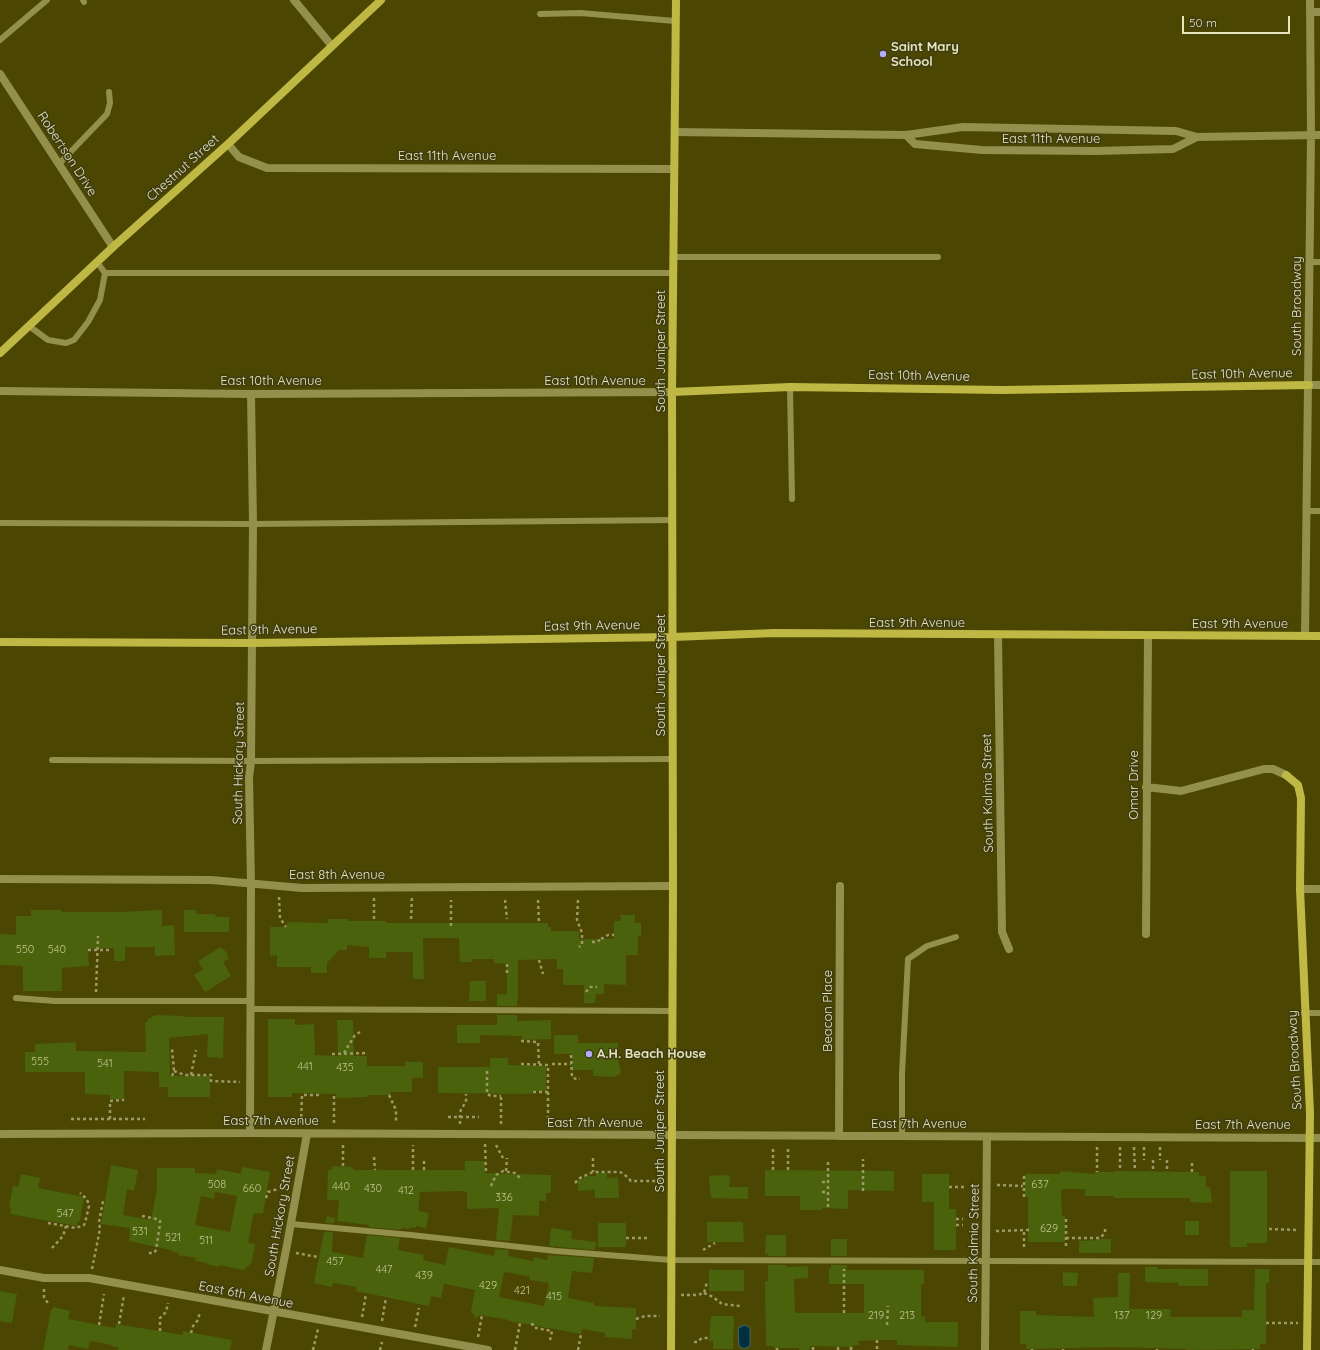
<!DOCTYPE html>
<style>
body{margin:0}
#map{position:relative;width:1320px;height:1350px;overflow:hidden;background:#4b4703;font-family:Quicksand,sans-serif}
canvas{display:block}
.scale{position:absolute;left:1182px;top:16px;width:108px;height:18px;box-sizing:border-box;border:2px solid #e5e4bd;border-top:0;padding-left:5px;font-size:12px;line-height:14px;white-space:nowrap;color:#e5e4bd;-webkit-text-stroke:3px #3f3c12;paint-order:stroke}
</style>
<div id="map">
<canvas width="1320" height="1350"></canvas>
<div class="scale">50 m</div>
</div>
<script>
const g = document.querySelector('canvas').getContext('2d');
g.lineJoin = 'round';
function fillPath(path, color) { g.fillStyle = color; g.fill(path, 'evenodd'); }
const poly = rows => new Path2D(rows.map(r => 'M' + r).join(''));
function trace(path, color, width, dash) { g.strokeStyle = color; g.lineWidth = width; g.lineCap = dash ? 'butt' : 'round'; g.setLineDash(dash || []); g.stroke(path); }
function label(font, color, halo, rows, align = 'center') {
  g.font = font + ' Quicksand,sans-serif'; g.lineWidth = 3; g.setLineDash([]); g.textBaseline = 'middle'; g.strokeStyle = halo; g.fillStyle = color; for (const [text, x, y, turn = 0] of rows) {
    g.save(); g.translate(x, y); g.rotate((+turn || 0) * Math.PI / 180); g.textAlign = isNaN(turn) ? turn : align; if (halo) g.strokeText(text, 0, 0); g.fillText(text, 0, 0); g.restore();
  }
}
const water = poly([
 [745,1325,750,1328,750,1346,744,1349,739,1346,738,1328,745,1325]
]);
const building = poly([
 [31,910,61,910,61,912,121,912,162,910,162,926,174,925,175,955,155,956,155,947,125,947,125,961,114,961,114,948,88,949,89,966,62,968,62,991,23,991,23,966,0,965,0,934,16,935,16,916,31,916],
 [184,910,196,910,196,914,215,914,216,917,229,917,229,932,184,932],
 [620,915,635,915,635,923,641,923,641,936,638,936,638,955,626,955,626,985,604,984,604,994,596,994,595,1003,584,1003,584,985,563,985,563,969,557,969,557,959,518,960,518,999,517,999,517,1006,497,1006,497,994,507,994,507,964,494,963,494,959,472,959,472,962,460,962,459,938,423,938,424,979,413,979,413,952,386,952,386,958,369,958,369,947,347,945,347,950,339,950,327,963,327,973,311,973,311,967,277,967,277,955,270,956,270,927,287,927,287,922,328,923,328,919,348,919,348,921,386,921,386,923,548,923,548,927,551,927,551,931,579,931,579,939,614,939,614,921,621,921],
 [221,947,226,952,229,959,223,962,231,976,205,992,194,975,203,969,198,961],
 [470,981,486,981,486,1001,469,1001],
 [155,1015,185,1016,185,1017,224,1017,223,1058,207,1057,208,1034,169,1038,170,1076,210,1076,210,1097,168,1097,168,1087,159,1087,159,1072,124,1071,124,1099,110,1099,110,1095,85,1094,85,1072,25,1072,25,1052,35,1052,35,1044,76,1042,76,1051,146,1052,145,1022,148,1022,148,1018,152,1018,152,1016,155,1016],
 [497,1015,517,1015,517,1021,551,1020,551,1039,522,1040,522,1036,480,1035,480,1043,457,1043,457,1025,497,1025],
 [268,1019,295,1019,295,1025,314,1024,315,1055,338,1056,337,1020,353,1020,354,1056,367,1056,367,1066,405,1066,405,1062,423,1062,423,1078,412,1078,412,1092,391,1092,391,1095,367,1095,367,1097,336,1098,336,1094,292,1093,292,1097,268,1097],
 [554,1035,578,1035,578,1043,618,1043,618,1059,621,1071,620,1074,614,1077,593,1076,593,1070,572,1070,572,1054,554,1054],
 [490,1058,508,1058,508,1065,546,1066,546,1091,532,1091,532,1094,438,1093,438,1067,490,1067],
 [465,1161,485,1161,485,1173,551,1175,551,1193,546,1193,546,1201,539,1201,539,1216,513,1215,510,1241,496,1240,499,1208,467,1209,467,1192,465,1192,465,1191,420,1192,418,1211,429,1213,426,1228,416,1226,416,1228,410,1227,410,1229,402,1228,401,1230,369,1227,369,1225,337,1221,339,1200,327,1200,328,1170,332,1170,333,1166,353,1167,353,1170,465,1170],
 [111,1165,138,1170,134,1191,127,1189,123,1215,151,1220,157,1188,157,1168,195,1168,195,1173,216,1174,217,1169,241,1174,242,1167,270,1172,263,1214,255,1213,253,1216,248,1243,255,1244,252,1262,244,1270,219,1265,219,1267,207,1264,207,1263,195,1261,196,1258,178,1255,178,1253,173,1252,173,1251,166,1249,129,1241,130,1228,101,1224],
 [215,1192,237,1196,230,1232,195,1225,201,1196,214,1199],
 [765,1170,894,1171,894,1191,848,1190,848,1209,822,1208,822,1210,800,1210,800,1196,765,1196],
 [1060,1171,1095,1174,1095,1172,1114,1172,1114,1171,1199,1172,1199,1176,1206,1176,1206,1187,1210,1187,1212,1203,1190,1202,1190,1198,1114,1198,1114,1196,1085,1196,1085,1189,1061,1189,1062,1216,1065,1216,1065,1242,1028,1242,1028,1197,1025,1197,1025,1174,1060,1174],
 [1230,1171,1267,1171,1267,1243,1247,1243,1247,1247,1230,1247],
 [596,1173,607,1173,607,1178,618,1177,619,1198,595,1198,595,1190,578,1191,578,1180,584,1179,584,1176,596,1176],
 [21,1174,40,1178,38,1188,84,1197,80,1221,78,1221,77,1226,10,1214,11,1208,9,1207,13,1186,18,1187],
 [922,1174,949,1174,949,1209,956,1209,956,1250,934,1250,934,1202,922,1202],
 [723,1175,730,1176,729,1187,748,1187,748,1199,711,1198,709,1176],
 [327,1216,335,1218,334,1223,325,1223],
 [1185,1221,1199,1221,1199,1235,1185,1235],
 [707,1222,743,1222,744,1242,707,1242],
 [598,1223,626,1223,626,1247,598,1247],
 [551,1228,572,1231,571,1239,596,1242,595,1250,549,1246],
 [324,1232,333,1232,332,1252,363,1258,367,1235,400,1238,398,1250,424,1255,423,1260,445,1265,449,1247,494,1256,495,1249,509,1250,508,1256,533,1261,534,1257,547,1260,548,1255,594,1258,592,1273,572,1271,568,1298,594,1303,594,1306,636,1308,636,1330,632,1329,632,1339,605,1337,605,1333,582,1329,581,1334,520,1323,508,1321,509,1320,480,1315,476,1318,471,1311,475,1290,444,1284,441,1298,431,1296,429,1306,356,1291,357,1287,333,1283,332,1287,314,1283],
 [506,1272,530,1277,530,1280,549,1283,544,1306,499,1297,504,1273],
 [766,1235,786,1235,786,1256,768,1256,768,1254,765,1254],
 [831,1239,847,1239,847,1256,831,1256],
 [1097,1239,1111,1239,1111,1253,1079,1253,1079,1241,1097,1240],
 [768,1265,786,1265,786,1267,808,1266,808,1278,794,1279,795,1313,864,1313,864,1284,829,1284,829,1269,831,1269,831,1265,847,1265,847,1270,924,1270,924,1284,921,1284,921,1316,925,1317,925,1322,958,1322,958,1347,897,1345,897,1340,877,1340,859,1341,859,1345,853,1345,853,1347,810,1346,810,1350,799,1350,799,1348,774,1348,774,1346,766,1346,765,1282,768,1281],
 [1145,1267,1157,1267,1157,1269,1208,1269,1208,1286,1178,1286,1178,1283,1145,1282],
 [1255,1269,1269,1269,1269,1283,1266,1283,1266,1344,1260,1344,1260,1349,1187,1350,1187,1349,1111,1347,1026,1349,1026,1344,1020,1344,1020,1311,1036,1311,1036,1315,1094,1317,1093,1298,1118,1297,1118,1273,1130,1273,1129,1309,1171,1309,1170,1317,1242,1317,1242,1310,1254,1310],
 [709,1270,744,1270,744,1291,709,1291],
 [1063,1272,1078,1273,1077,1286,1063,1286],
 [0,1291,17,1294,12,1323,0,1321],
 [53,1307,70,1311,68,1319,99,1325,115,1328,116,1324,183,1335,183,1331,232,1340,230,1350,118,1350,119,1348,112,1346,112,1345,90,1341,88,1349,69,1345,68,1350,43,1350,51,1310,52,1310],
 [711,1316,734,1316,733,1349,713,1349,713,1341,709,1341]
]);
const path = poly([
 [279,897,280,918,286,927],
 [374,898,374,921],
 [505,900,507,919],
 [538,900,539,923],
 [578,900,577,920,582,933,582,945,579,947],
 [411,919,412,897],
 [451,926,451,900],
 [601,939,608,935,614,935],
 [592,942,596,942,600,940],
 [88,950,112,950],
 [539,960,543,974],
 [507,964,507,976],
 [96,992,98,936],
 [586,992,590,987,597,987],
 [521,1041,538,1042,539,1064],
 [344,1053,355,1035,360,1032],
 [332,1054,367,1053],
 [571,1055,572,1077,576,1079,580,1079],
 [521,1064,548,1065,548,1124],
 [552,1064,571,1064],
 [174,1071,185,1075,211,1075,211,1081,240,1082],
 [487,1071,487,1094,491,1096,501,1096],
 [191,1075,196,1050],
 [172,1076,174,1071,172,1049],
 [533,1092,548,1092],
 [389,1095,396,1110,396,1123],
 [448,1117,479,1117],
 [71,1119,145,1119],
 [110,1119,110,1101,123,1100,123,1099],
 [301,1123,302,1095,321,1095],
 [334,1123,334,1093],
 [460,1124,460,1114,461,1109,466,1102,466,1094],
 [501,1124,501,1094],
 [485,1144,486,1171],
 [496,1145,503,1158],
 [1097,1147,1097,1172],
 [1120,1147,1120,1171],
 [1134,1147,1135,1171],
 [1144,1147,1144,1160],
 [1160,1147,1160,1160],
 [374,1157,375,1170],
 [593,1158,593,1172],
 [1153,1160,1153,1171],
 [1167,1160,1167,1171],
 [343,1166,343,1144],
 [413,1170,413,1145],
 [424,1170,424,1158],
 [773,1170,773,1146],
 [788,1170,788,1146],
 [506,1171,507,1158],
 [1192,1172,1192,1160],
 [1024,1176,1024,1197],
 [822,1182,828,1182],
 [575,1183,580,1178,593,1172,619,1172,623,1173,631,1181,661,1181],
 [997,1185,1023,1186],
 [491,1186,496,1175,503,1171,515,1173,521,1179],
 [949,1187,964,1187],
 [863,1191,863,1159],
 [822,1192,828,1192],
 [266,1198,268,1192,281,1188,286,1189],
 [828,1207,828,1159],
 [142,1216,157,1219,160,1221,160,1224,156,1250,154,1253,148,1253],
 [956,1219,963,1219],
 [1066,1219,1066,1248],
 [48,1223,76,1228,84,1225,85,1223,89,1206,87,1199,80,1193],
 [956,1225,963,1225],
 [1269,1229,1299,1230],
 [996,1231,1029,1230],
 [626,1238,649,1238],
 [1066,1238,1100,1238,1105,1233,1105,1228],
 [1024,1247,1024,1230],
 [52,1248,63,1236,66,1226],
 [703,1250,715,1243],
 [296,1253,318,1257],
 [92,1269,100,1229,99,1222,103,1201],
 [44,1289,44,1297,49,1305],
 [704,1293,713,1297,722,1304,740,1306],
 [681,1295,697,1295,704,1293,707,1282],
 [844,1313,844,1269],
 [362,1317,366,1294],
 [636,1319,645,1316,660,1316],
 [382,1321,386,1298],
 [1266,1323,1298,1323],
 [119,1324,124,1295],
 [531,1324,535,1325,536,1328,552,1331,550,1340],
 [99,1325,104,1294],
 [887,1325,888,1306],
 [415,1327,419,1308],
 [160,1331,160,1318,166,1312,168,1303],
 [191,1333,193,1326,198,1320,200,1312],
 [478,1337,482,1315],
 [877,1340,877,1350],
 [694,1342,697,1342,702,1338,709,1338],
 [777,1348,777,1350],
 [313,1350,318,1329],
 [380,1350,382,1342],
 [515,1350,520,1323],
 [578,1350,581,1334],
 [813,1350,813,1347],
 [838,1350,838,1347],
 [851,1350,851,1347],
 [1032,1350,1032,1349],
 [1063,1350,1063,1349],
 [1157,1350,1157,1349],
 [1253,1350,1253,1349]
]);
const lane = poly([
 [83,0,84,2],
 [540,14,580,13,675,21],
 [0,40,47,0],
 [59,164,107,114,110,103,109,92],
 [674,257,938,257],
 [1309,262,1320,262],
 [105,273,673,273],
 [29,326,48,340,66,343,74,340,88,322,100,300,105,273,97,262],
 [790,387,792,499],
 [1307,511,1320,511],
 [0,523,253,524,673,520],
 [52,760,251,761,673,759],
 [16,998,55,1001,250,1001],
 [250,1009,673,1011],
 [1304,1013,1320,1013],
 [902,1136,902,1074,908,959,927,946,956,937],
 [291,1224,411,1235,556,1251,671,1260,1320,1262]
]);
const street = poly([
 [294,0,332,46],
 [1310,12,1320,12],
 [0,74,113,247],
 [675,132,906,135,963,127,1176,131,1197,137,1320,135],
 [906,135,915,144,982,150,1096,151,1173,149,1197,137],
 [228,144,239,157,267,168,674,169],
 [1309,385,1320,385],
 [0,391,251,394,672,392],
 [998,635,1002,932,1009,949],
 [1305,636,1311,135,1310,0],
 [1146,787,1181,791,1264,769,1273,769,1286,775],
 [0,879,211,880,302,888,673,886],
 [1300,889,1320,889],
 [1146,934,1148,636],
 [250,1133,251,883,249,778,251,761,253,524,251,394],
 [0,1134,250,1133,1320,1138],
 [839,1136,840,886],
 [0,1270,44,1278,89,1278,488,1350],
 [266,1350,287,1245,307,1134],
 [985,1350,987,1137]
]);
const secondary = poly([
 [0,353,113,247,228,144,381,0],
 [672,392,790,387,1002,390,1309,385],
 [0,642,253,643,673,637,774,633,1320,636],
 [1286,775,1298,785,1301,798,1300,889,1310,1113,1307,1350],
 [671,1350,673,886,672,392,676,0]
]);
const markers = [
 [883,54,4,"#b1adfa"],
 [589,1054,4,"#b1adfa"]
];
const numberNames = [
 ["550",25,950],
 ["540",57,950],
 ["555",40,1062],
 ["541",105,1064],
 ["441",305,1067],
 ["435",345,1068],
 ["508",217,1185],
 ["637",1040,1185],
 ["440",341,1187],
 ["660",252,1189],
 ["430",373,1189],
 ["412",406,1191],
 ["336",504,1198],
 ["547",65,1214],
 ["629",1049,1229],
 ["531",140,1232],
 ["521",173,1238],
 ["511",206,1241],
 ["457",335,1262],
 ["447",384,1270],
 ["439",424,1276],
 ["429",488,1286],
 ["421",522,1291],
 ["415",554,1297],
 ["219",876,1316],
 ["213",907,1316],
 ["137",1122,1316],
 ["129",1154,1316]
];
const poiNames = [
 ["Saint Mary",891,47],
 ["School",891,62],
 ["A.H. Beach House",597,1054]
];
const streetNames = [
 ["East 11th Avenue",1051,139],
 ["Robertson Drive",67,154,57],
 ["East 11th Avenue",447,156],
 ["Chestnut Street",183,168,-42],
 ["South Broadway",1297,306,-90],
 ["South Juniper Street",661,351,-90],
 ["East 10th Avenue",1242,374,-1],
 ["East 10th Avenue",919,376,1],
 ["East 10th Avenue",271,381],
 ["East 10th Avenue",595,381],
 ["East 9th Avenue",917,623],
 ["East 9th Avenue",1240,624],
 ["East 9th Avenue",592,626,-1],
 ["East 9th Avenue",269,630,-1],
 ["South Juniper Street",661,675,-90],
 ["South Hickory Street",239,763,-89],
 ["Omar Drive",1134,785,-90],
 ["South Kalmia Street",988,793,-91],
 ["East 8th Avenue",337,875],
 ["Beacon Place",828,1011,-90],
 ["South Broadway",1295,1060,-93],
 ["East 7th Avenue",271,1121],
 ["East 7th Avenue",595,1123],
 ["East 7th Avenue",919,1124],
 ["East 7th Avenue",1243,1125],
 ["South Juniper Street",660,1131,-90],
 ["South Hickory Street",280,1216,-80],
 ["South Kalmia Street",974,1243,-89],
 ["East 6th Avenue",246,1295,11]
];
fillPath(water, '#00303f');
trace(water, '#456665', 1);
fillPath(building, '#49620b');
trace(path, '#9c9964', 2.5, [3, 3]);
trace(lane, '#938f4c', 6);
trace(street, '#938f4c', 8);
trace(secondary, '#bfb845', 8);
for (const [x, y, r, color] of markers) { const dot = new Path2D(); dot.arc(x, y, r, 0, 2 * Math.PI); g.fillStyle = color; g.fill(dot); trace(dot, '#3f3c12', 1.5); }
label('11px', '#bec490', null, numberNames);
label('bold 13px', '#e5e4bd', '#3f3c12', poiNames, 'left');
label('13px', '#e5e4bd', '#3f3c12', streetNames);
</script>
